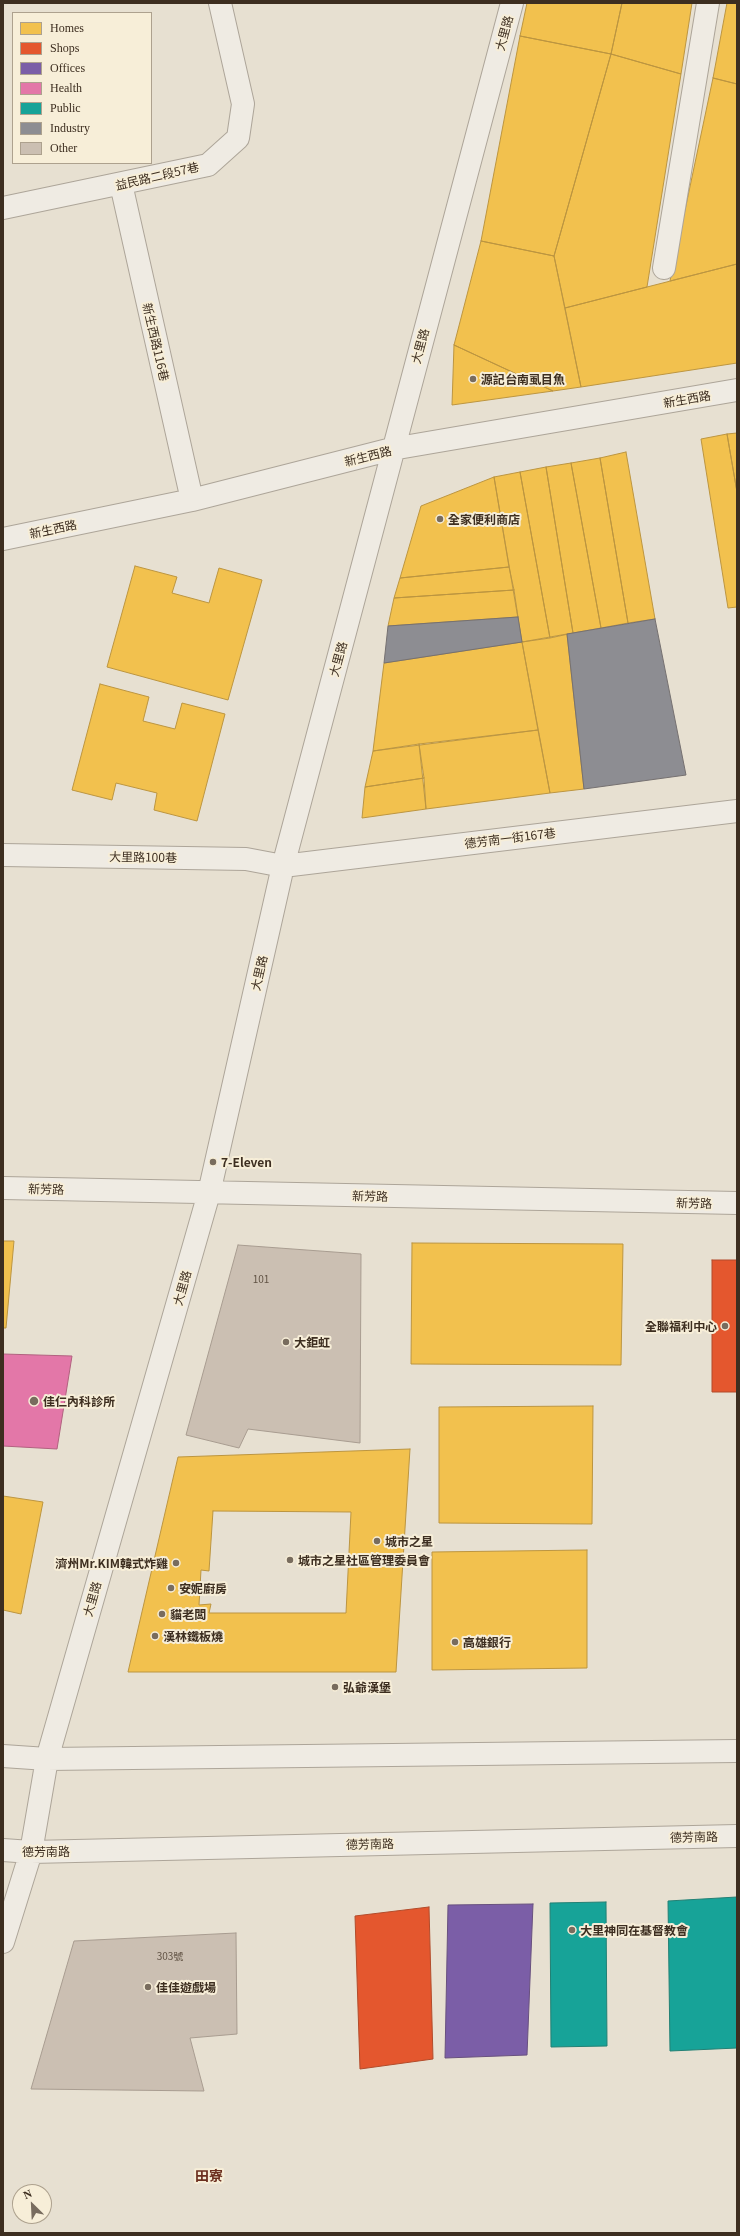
<!DOCTYPE html>
<meta charset="utf-8">
<style>
body{margin:0}
#map{position:relative;width:740px;height:2236px;overflow:hidden;background:#e7e0d1;font-family:Georgia,serif}
canvas{display:block}
.frame{position:absolute;inset:0;border:4px solid #3d2e20;pointer-events:none}
.legend{position:absolute;left:12px;top:12px;width:140px;height:152px;box-sizing:border-box;background:#f7eed8;border:1px solid #ada18e;margin:0;padding:5px 7px;list-style:none;font-size:12px;color:#3d2e20}
.legend li{display:flex;align-items:center;gap:8px;height:20px}
.legend b{width:20px;border:1px solid #ada18e}
.north{position:absolute;left:12px;top:2184px;width:40px;height:40px;box-sizing:border-box;background:#f7eed8;border:1px solid #ada18e;border-radius:50%;rotate:336deg;font-size:11px;font-weight:700;line-height:16px;text-align:center;color:#3d2e20}
.north::after{content:'';display:block;margin:auto;width:14px;height:18px;background:#786c5e;clip-path:polygon(50% 0,100% 100%,50% 72%,0 100%)}
</style>
<div id="map">
<canvas width="740" height="2236"></canvas>
<div class="frame"></div>
<ul class="legend">
<li><b style="height:11px;background:#f2c14e"></b>Homes</li>
<li><b style="height:11px;background:#e4572e"></b>Shops</li>
<li><b style="height:11px;background:#7b5ea7"></b>Offices</li>
<li><b style="height:11px;background:#e377a8"></b>Health</li>
<li><b style="height:11px;background:#17a398"></b>Public</li>
<li><b style="height:11px;background:#8d8d92"></b>Industry</li>
<li><b style="height:11px;background:#cbbfb2"></b>Other</li>
</ul>
<div class="north">N</div>
</div>
<script>
const g = document.querySelector('canvas').getContext('2d');
g.lineJoin = 'round';
function fillPath(path, color) { g.fillStyle = color; g.fill(path, 'evenodd'); }
const poly = rows => new Path2D(rows.map(r => 'M' + r).join(''));
function trace(path, color, width, dash) { g.strokeStyle = color; g.lineWidth = width; g.lineCap = dash ? 'butt' : 'round'; g.setLineDash(dash || []); g.stroke(path); }
function label(font, color, halo, rows, align = 'center') {
  g.font = font + ' Georgia,"Noto Sans TC",serif'; g.lineWidth = 4; g.setLineDash([]); g.textBaseline = 'middle'; g.strokeStyle = halo; g.fillStyle = color; for (const [text, x, y, turn = 0] of rows) {
    g.save(); g.translate(x, y); g.rotate((+turn || 0) * Math.PI / 180); g.textAlign = isNaN(turn) ? turn : align; if (halo) g.strokeText(text, 0, 0); g.fillText(text, 0, 0); g.restore();
  }
}
const homes = poly([
 [527,3,622,3,611,54,520,36,527,3],
 [622,3,692,3,681,74,611,54,622,3],
 [727,3,737,3,737,84,713,78,727,3],
 [520,36,611,54,554,256,481,241,520,36],
 [611,54,681,74,647,287,565,308,554,256,611,54],
 [713,78,737,84,737,264,670,281,713,78],
 [481,241,554,256,581,387,553,391,454,345,481,241],
 [737,264,737,363,581,387,565,308,737,264],
 [454,345,553,391,452,405,454,345],
 [737,433,737,492,727,434,737,433],
 [727,434,737,492,737,607,728,608,701,439,727,434],
 [626,452,655,619,628,623,600,458,626,452],
 [600,458,628,623,601,628,571,463,600,458],
 [571,463,601,628,573,633,546,467,571,463],
 [546,467,573,633,550,638,520,472,546,467],
 [520,472,550,638,522,642,494,477,520,472],
 [494,477,509,567,400,578,421,506,494,477],
 [135,566,177,577,172,593,209,603,219,568,262,580,228,700,107,667,135,566],
 [509,567,514,590,394,598,400,578,509,567],
 [514,590,518,617,388,626,394,598,514,590],
 [567,634,584,789,550,793,522,642,567,634],
 [522,642,538,730,373,751,384,663,522,642],
 [100,684,149,697,143,721,175,729,182,703,225,714,197,821,154,810,157,793,116,783,112,800,72,790,100,684],
 [538,730,550,793,426,809,419,744,538,730],
 [419,744,424,778,365,787,373,751,419,744],
 [424,778,426,809,362,818,365,787,424,778],
 [3,1241,14,1241,6,1328,3,1328,3,1241],
 [412,1243,623,1244,621,1365,411,1364,412,1243],
 [593,1406,592,1524,439,1523,439,1407,593,1406],
 [410,1449,396,1672,128,1672,178,1457,410,1449],
 [213,1511,351,1512,346,1613,209,1613,211,1604,199,1605,201,1570,209,1571,213,1511],
 [3,1496,43,1502,21,1614,3,1610,3,1496],
 [587,1550,587,1668,432,1670,432,1552,587,1550]
]);
const shops = poly([
 [712,1260,737,1260,737,1392,712,1392,712,1260],
 [429,1907,433,2059,360,2069,355,1916,429,1907]
]);
const offices = poly([
 [533,1904,527,2055,445,2058,448,1905,533,1904]
]);
const health = poly([
 [3,1354,72,1356,57,1449,3,1446,3,1354]
]);
const public = poly([
 [737,1897,737,2048,670,2051,668,1901,737,1897],
 [606,1902,607,2046,551,2047,550,1903,606,1902]
]);
const industry = poly([
 [518,617,522,642,384,663,388,626,518,617],
 [655,619,686,775,584,789,567,634,655,619]
]);
const building = poly([
 [238,1245,361,1254,360,1443,248,1429,239,1448,186,1435,238,1245],
 [236,1933,237,2034,190,2038,204,2091,31,2089,74,1941,236,1933]
]);
const minor = poly([
 [121,184,192,500],
 [3,208,208,165,238,138,243,104,220,3],
 [664,268,708,3],
 [3,539,192,500,392,449,737,390],
 [3,855,246,859,283,866,737,811],
 [3,1188,737,1203],
 [3,1756,47,1759,737,1751],
 [3,1850,31,1852,737,1836],
 [3,1942,31,1852,47,1759,209,1193,283,866,512,3]
]);
const markers = [
 [473,379,4,"#786c5e"],
 [440,519,4,"#786c5e"],
 [213,1162,4,"#786c5e"],
 [725,1326,4,"#786c5e"],
 [286,1342,4,"#786c5e"],
 [34,1401,5,"#786c5e"],
 [377,1541,4,"#786c5e"],
 [290,1560,4,"#786c5e"],
 [176,1563,4,"#786c5e"],
 [171,1588,4,"#786c5e"],
 [162,1614,4,"#786c5e"],
 [155,1636,4,"#786c5e"],
 [455,1642,4,"#786c5e"],
 [335,1687,4,"#786c5e"],
 [572,1930,4,"#786c5e"],
 [148,1987,4,"#786c5e"]
];
const numberNames = [
 ["101",261,1279],
 ["303號",170,1956]
];
const streetNames = [
 ["大里路",504,33,-75],
 ["益民路二段57巷",157,176,-13],
 ["新生西路116巷",156,342,77],
 ["大里路",420,346,-75],
 ["新生西路",687,399,-10],
 ["新生西路",368,456,-14],
 ["新生西路",53,529,-12],
 ["大里路",338,659,-75],
 ["德芳南一街167巷",510,838,-7],
 ["大里路100巷",143,857,1],
 ["大里路",259,973,-77],
 ["新芳路",46,1189,1],
 ["新芳路",370,1196,1],
 ["新芳路",694,1203,1],
 ["大里路",182,1288,-74],
 ["大里路",92,1599,-74],
 ["德芳南路",694,1837,-1],
 ["德芳南路",370,1844,-1],
 ["德芳南路",46,1851]
];
const poiNames = [
 ["源記台南虱目魚",481,379],
 ["全家便利商店",448,519],
 ["7-Eleven",221,1162],
 ["全聯福利中心",717,1326,"right"],
 ["大鉅虹",294,1342],
 ["佳仁內科診所",43,1401],
 ["城市之星",385,1541],
 ["城市之星社區管理委員會",298,1560],
 ["濟州Mr.KIM韓式炸雞",168,1563,"right"],
 ["安妮廚房",179,1588],
 ["貓老闆",170,1614],
 ["漢林鐵板燒",163,1636],
 ["高雄銀行",463,1642],
 ["弘爺漢堡",343,1687],
 ["大里神同在基督教會",580,1930],
 ["佳佳遊戲場",156,1987]
];
const quarterNames = [
 ["田寮",209,2176]
];
fillPath(homes, '#f2c14e');
trace(homes, '#bc9540', 1);
fillPath(shops, '#e4572e');
trace(shops, '#b24b2a', 1);
fillPath(offices, '#7b5ea7');
trace(offices, '#68507e', 1);
fillPath(health, '#e377a8');
trace(health, '#b1617f', 1);
fillPath(public, '#17a398');
trace(public, '#228074', 1);
fillPath(industry, '#8d8d92');
trace(industry, '#757070', 1);
fillPath(building, '#cbbfb2');
trace(building, '#a89c90', 1);
trace(minor, '#ada599', 24);
trace(minor, '#efebe3', 22);
for (const [x, y, r, color] of markers) { const dot = new Path2D(); dot.arc(x, y, r, 0, 2 * Math.PI); g.fillStyle = color; g.fill(dot); trace(dot, '#f7eed8', 1.5); }
label('10px', '#605244', null, numberNames);
label('12px', '#3d2e20', '#f7eed8', streetNames);
label('bold 12px', '#3d2e20', '#f7eed8', poiNames, 'left');
label('bold 14px', '#6b2e1e', '#f7eed8', quarterNames);
</script>
